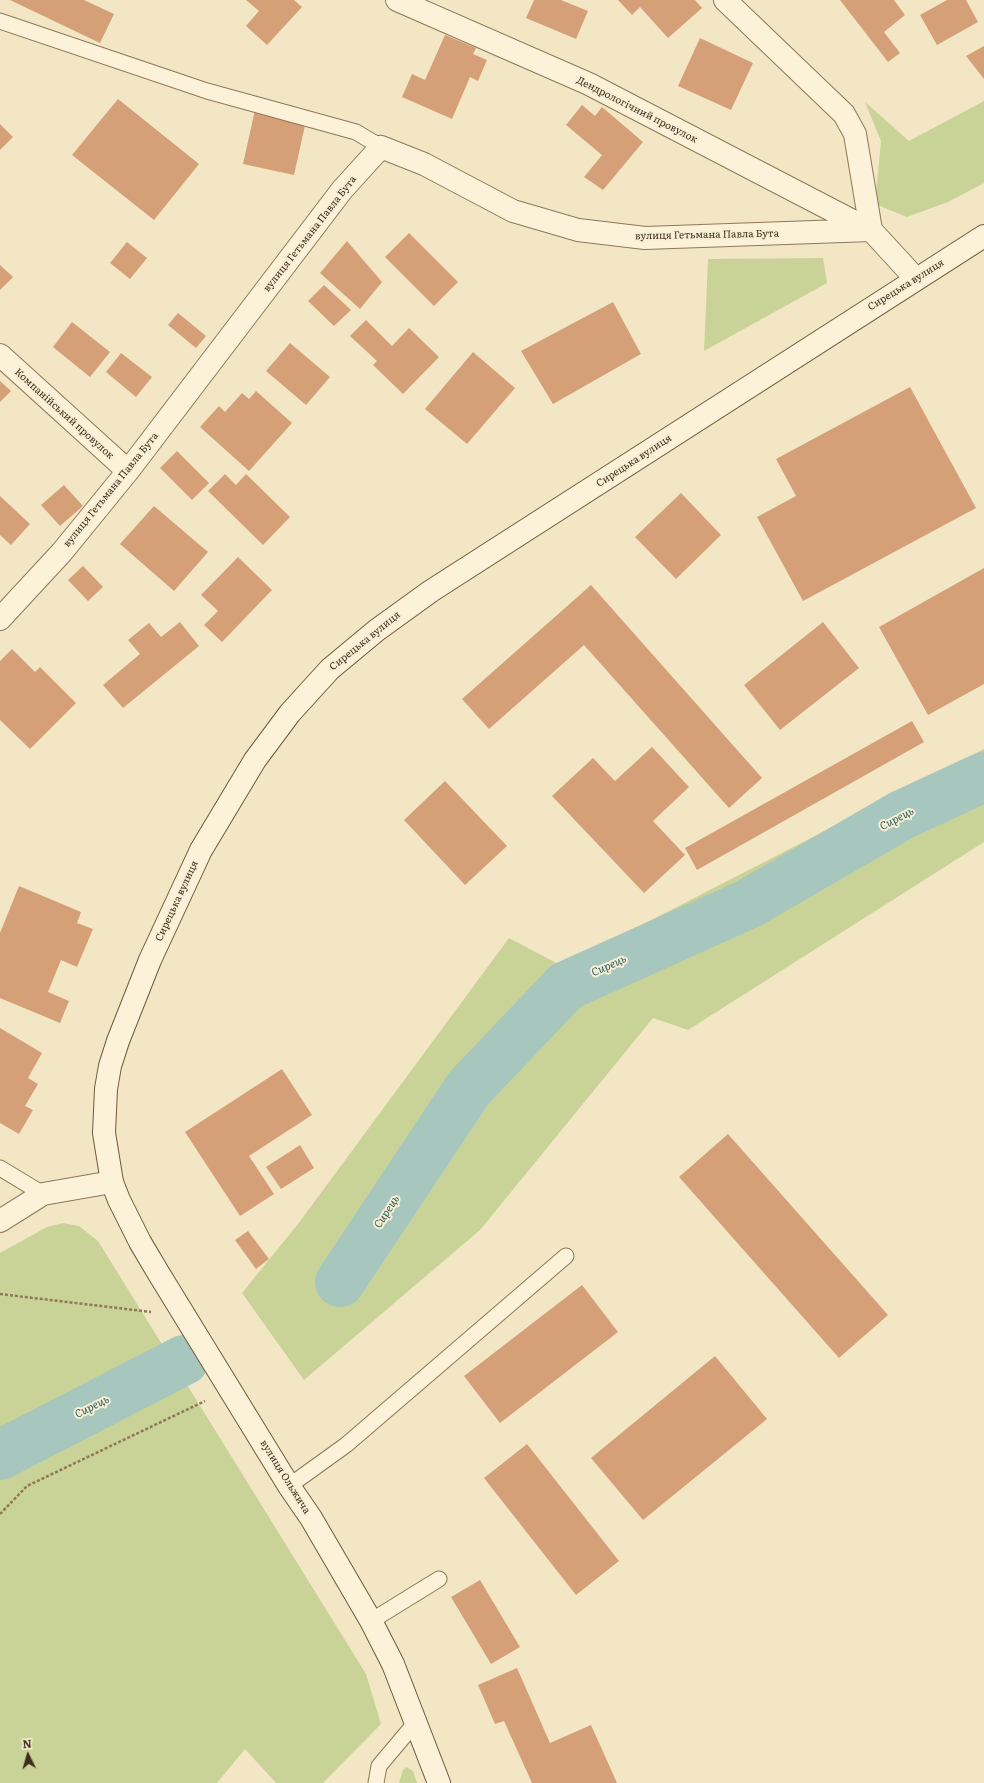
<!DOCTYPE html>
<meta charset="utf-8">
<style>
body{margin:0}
#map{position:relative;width:984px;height:1783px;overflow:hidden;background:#f3e6c5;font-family:Literata,serif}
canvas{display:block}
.north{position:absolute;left:8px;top:1735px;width:40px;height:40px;-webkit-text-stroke:3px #f9efd5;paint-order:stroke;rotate:355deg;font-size:11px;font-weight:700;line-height:16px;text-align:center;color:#3f2e1e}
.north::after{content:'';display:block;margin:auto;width:14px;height:18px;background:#3f2e1e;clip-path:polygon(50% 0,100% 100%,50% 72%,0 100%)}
</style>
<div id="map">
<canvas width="984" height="1783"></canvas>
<div class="north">N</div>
</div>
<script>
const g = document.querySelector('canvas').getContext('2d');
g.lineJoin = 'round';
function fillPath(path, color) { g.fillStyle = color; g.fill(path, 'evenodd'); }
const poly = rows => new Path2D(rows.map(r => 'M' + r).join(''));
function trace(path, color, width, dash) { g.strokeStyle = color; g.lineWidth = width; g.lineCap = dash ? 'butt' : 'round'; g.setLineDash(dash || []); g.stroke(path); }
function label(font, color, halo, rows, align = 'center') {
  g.font = font + ' Literata,serif'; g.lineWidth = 4; g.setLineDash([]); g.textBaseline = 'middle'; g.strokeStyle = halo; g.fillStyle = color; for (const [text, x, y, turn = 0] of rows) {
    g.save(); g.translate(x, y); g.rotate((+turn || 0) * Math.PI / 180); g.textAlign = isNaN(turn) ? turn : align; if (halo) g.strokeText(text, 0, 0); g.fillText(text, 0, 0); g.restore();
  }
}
const green = poly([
 [984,101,984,183,948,202,907,217,875,204,881,141,865,102,909,141],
 [823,258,827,283,704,351,708,259],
 [984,749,984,842,688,1030,653,1018,480,1230,304,1380,242,1293,298,1224,509,938,562,966],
 [63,1223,79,1226,98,1241,366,1674,381,1724,323,1783,276,1783,245,1749,217,1783,0,1783,0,1253,47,1227],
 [406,1767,413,1771,417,1783,399,1783,403,1770]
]);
const river = poly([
 [340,1282,469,1088,566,986,748,904,902,815,984,777],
 [0,1455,184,1360]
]);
const building = poly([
 [10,0,84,0,114,14,100,43],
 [246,0,294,0,302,7,267,45,246,26,259,11],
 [534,0,561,0,588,11,576,39,526,18],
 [618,0,695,0,702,8,668,38,640,7,632,15],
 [840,0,894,0,905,15,884,32,900,53,888,62],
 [947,0,966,0,978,22,937,45,920,15],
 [445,35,476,48,473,54,487,60,478,81,470,77,452,119,402,97,412,74,425,80],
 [700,38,753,63,731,110,678,86],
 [984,46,984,79,966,56],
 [118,99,199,164,154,220,72,155],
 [582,105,595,116,602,107,643,142,603,190,584,177,602,155,566,125],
 [255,110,306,121,294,175,243,164],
 [0,124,13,137,0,150],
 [409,233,458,282,434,306,385,257],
 [347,241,382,282,360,309,320,273],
 [127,242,147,258,130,279,110,263],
 [0,265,13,277,0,290],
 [324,285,351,310,334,326,308,301],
 [613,302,641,354,553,404,521,351],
 [178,313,206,336,196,348,168,325],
 [366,320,392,346,409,328,439,357,403,394,373,365,377,361,350,336],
 [72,322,110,352,90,377,53,347],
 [290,343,330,377,306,405,266,371],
 [473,352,515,388,467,444,425,409],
 [121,353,152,377,136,397,106,372],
 [0,381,11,391,0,402],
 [910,387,976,508,803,601,757,517,796,496,776,459],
 [256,391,292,423,249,471,200,427,219,406,225,412,242,393,249,399],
 [177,451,209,483,192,500,160,468],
 [225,474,236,485,246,474,290,517,263,545,208,491],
 [64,485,83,506,60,526,41,505],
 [681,493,721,535,676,579,635,537],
 [0,496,30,524,11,545,0,535],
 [154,506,208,552,174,591,120,544],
 [238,557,272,590,222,642,204,625,218,611,201,595],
 [83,566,103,587,88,601,68,580],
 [984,568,984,684,928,715,879,627],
 [591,585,762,778,729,808,584,645,489,729,462,699],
 [180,622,199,646,123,708,103,685,140,654,128,640,149,623,161,637],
 [823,622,859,668,780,730,744,685],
 [12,649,35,672,40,667,76,703,30,749,0,720,0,661],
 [912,721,924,742,697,870,685,848],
 [652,747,689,787,653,821,685,855,644,893,552,796,593,758,615,781],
 [445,781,507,846,465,885,404,820],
 [19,886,81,912,77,923,93,929,77,967,61,960,48,992,69,1001,60,1023,0,998,0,933],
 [0,1028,42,1053,28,1078,38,1084,25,1106,33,1110,19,1134,0,1123],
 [282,1069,312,1115,249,1156,274,1194,240,1216,185,1132],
 [728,1134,888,1315,839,1358,679,1177],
 [300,1145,314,1168,281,1189,266,1167],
 [248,1231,269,1259,256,1269,235,1240],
 [582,1285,618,1332,500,1423,464,1376],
 [715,1356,767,1419,643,1520,591,1458],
 [527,1444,619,1561,576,1595,484,1478],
 [480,1580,520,1647,491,1664,451,1597],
 [517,1668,550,1743,591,1725,617,1783,532,1783,504,1721,495,1724,478,1685]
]);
const path = poly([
 [0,1294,151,1312],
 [0,1514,27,1486,205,1401]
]);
const lane = poly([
 [0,21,207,91,356,132,381,147],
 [0,1168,43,1194],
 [289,1486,346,1445,566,1256],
 [371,1621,439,1579],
 [376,1783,379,1766,416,1722]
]);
const street = poly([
 [397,0,589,84,870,230],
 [725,0,844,114,855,134,871,230],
 [0,355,128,471],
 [0,619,62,552,128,471,342,190,381,147,424,164,513,211,578,230,645,238,871,230,916,279],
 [0,1221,43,1194,112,1182]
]);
const secondary = poly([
 [439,1783,393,1664,371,1621,311,1518,289,1486,159,1274,140,1242,119,1200,112,1182,104,1133,106,1089,110,1066,118,1041,150,960,201,850,255,760,290,713,330,669,377,630,431,591,984,236]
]);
const streetNames = [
 ["Дендрологічний провулок",637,110,27],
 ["вулиця Гетьмана Павла Бута",310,234,-52],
 ["вулиця Гетьмана Павла Бута",707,235,-1],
 ["Сирецька вулиця",906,285,-32],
 ["Компанійський провулок",64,414,42],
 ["Сирецька вулиця",634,461,-33],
 ["вулиця Гетьмана Павла Бута",111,490,-51],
 ["Сирецька вулиця",365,641,-39],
 ["Сирецька вулиця",177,901,-65],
 ["вулиця Ольжича",285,1477,58]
];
const waterNames = [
 ["Сирець",897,819,-28],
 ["Сирець",609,966,-24],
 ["Сирець",387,1212,-57],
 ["Сирець",92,1407,-27]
];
fillPath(green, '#cad397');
trace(river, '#a7c6bd', 50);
fillPath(building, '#d5a077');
trace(lane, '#907758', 17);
trace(street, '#907758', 24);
trace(secondary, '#72583b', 24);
trace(path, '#907758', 2.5, [3, 2]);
trace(lane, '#fcf2d9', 15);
trace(street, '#fcf2d9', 22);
trace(secondary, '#fcf2d9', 22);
label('10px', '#3f2e1e', '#f9efd5', streetNames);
label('italic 11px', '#2b605d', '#f9efd5', waterNames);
</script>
